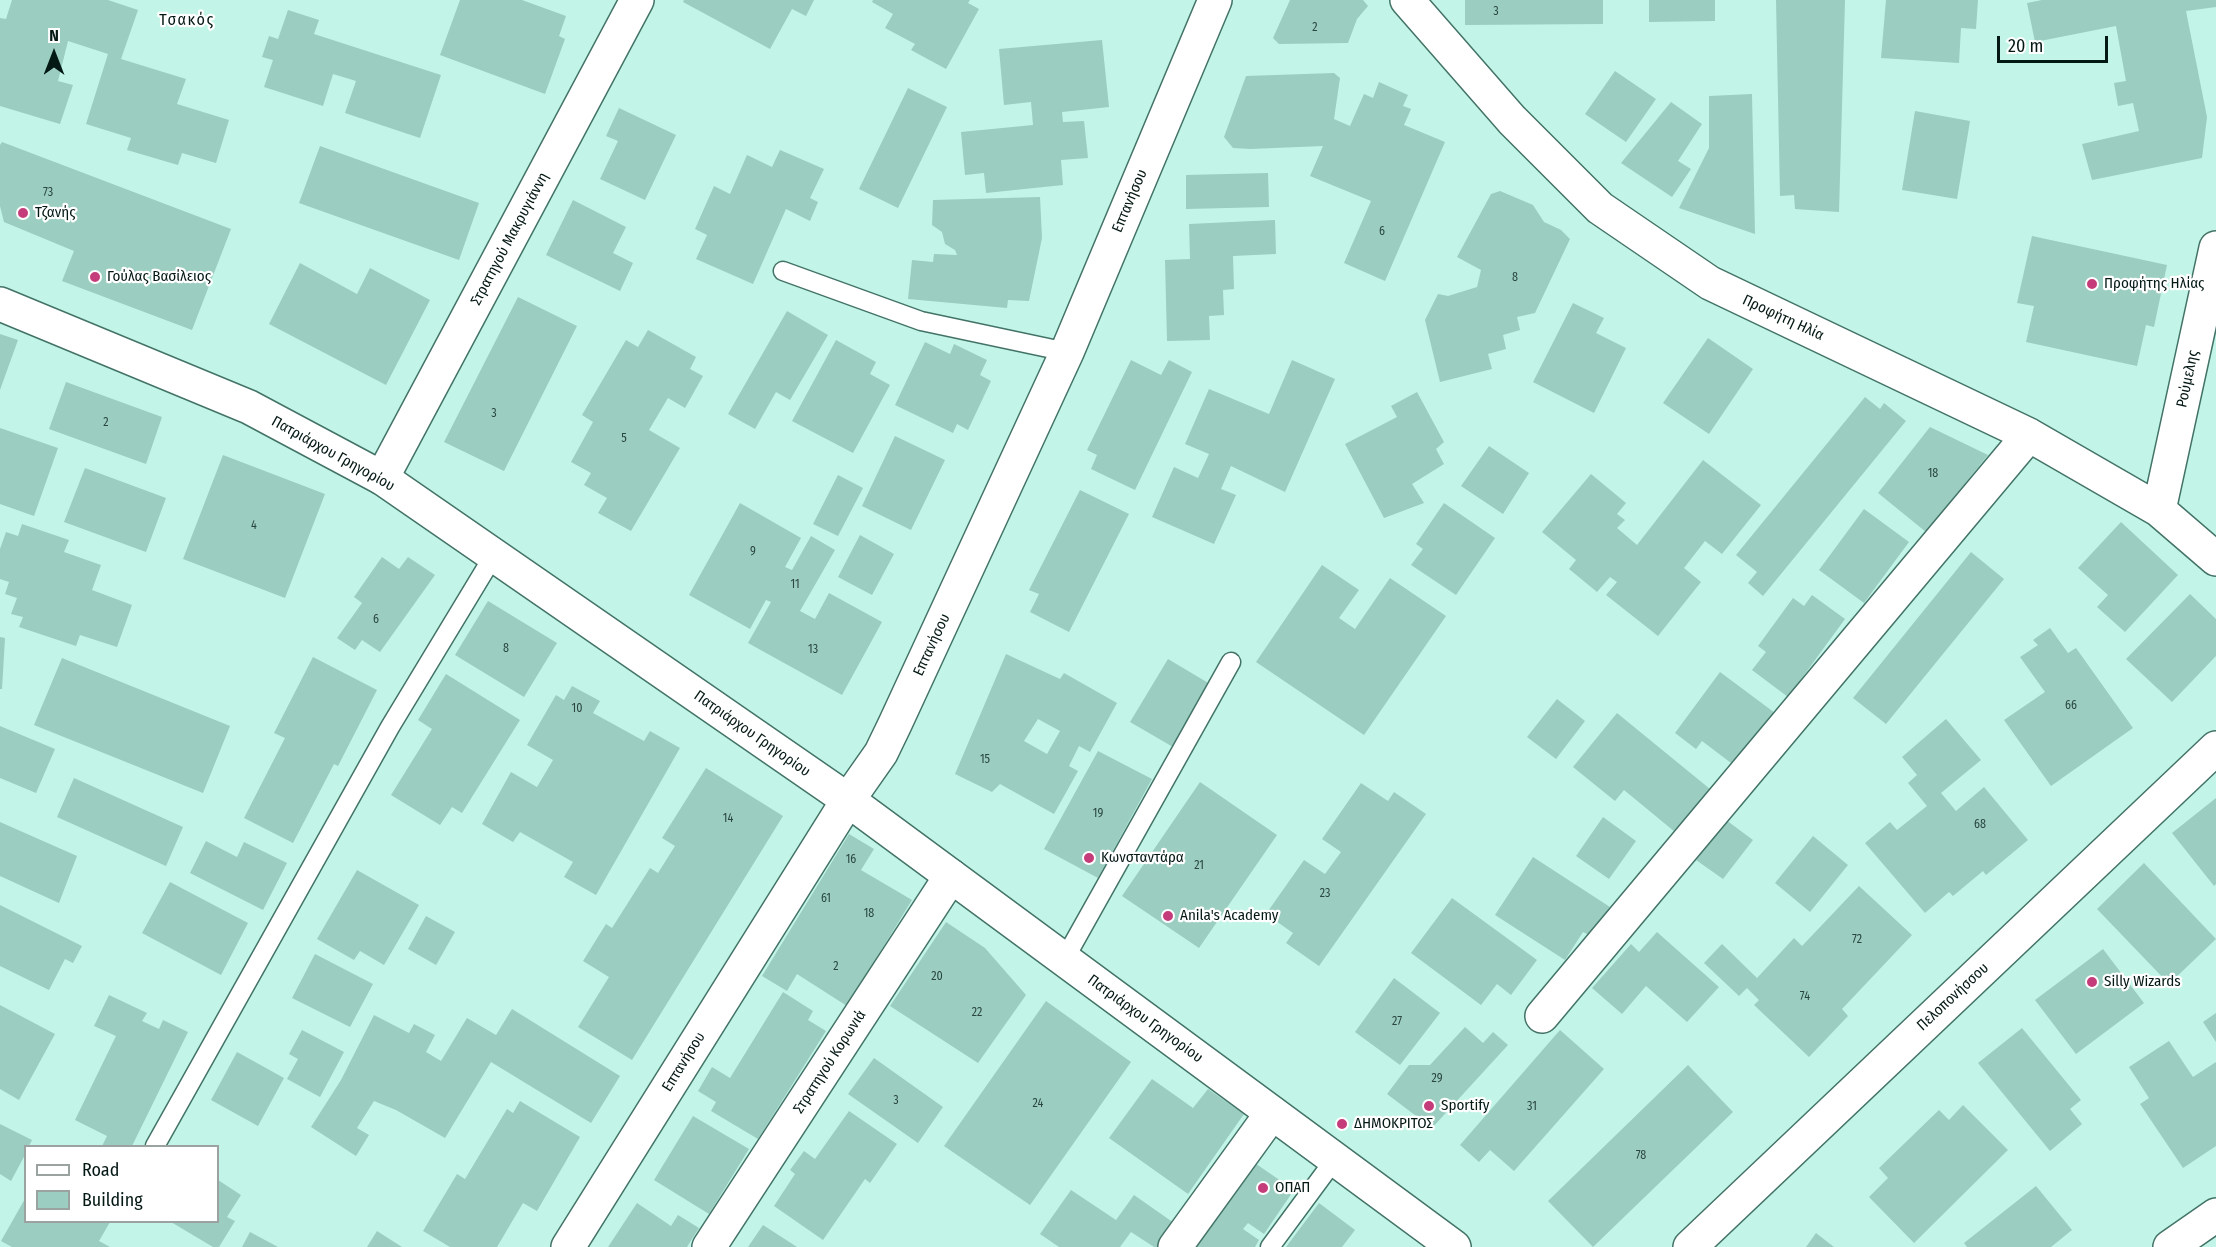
<!DOCTYPE html>
<meta charset="utf-8">
<style>
body{margin:0}
#map{position:relative;width:2216px;height:1247px;overflow:hidden;background:#c2f5e7;font-family:"Fira Sans Condensed",sans-serif}
canvas{display:block}
.legend{position:absolute;left:24px;top:1145px;width:195px;height:78px;box-sizing:border-box;background:#fff;border:2px solid #9ba3a1;margin:0;padding:8px 10px;list-style:none;font-size:18px;color:#051914}
.legend li{display:flex;align-items:center;gap:12px;height:30px}
.legend b{width:30px;border:2px solid #9ba3a1}
.north{position:absolute;left:24px;top:24px;width:60px;height:60px;-webkit-text-stroke:4px #fff;paint-order:stroke;rotate:0deg;font-size:16px;font-weight:700;line-height:24px;text-align:center;color:#051914}
.north::after{content:'';display:block;margin:auto;width:21px;height:27px;background:#051914;clip-path:polygon(50% 0,100% 100%,50% 72%,0 100%)}
.scale{position:absolute;left:1997px;top:36px;width:111px;height:27px;box-sizing:border-box;border:3px solid #051914;border-top:0;padding-left:8px;font-size:18px;line-height:21px;white-space:nowrap;color:#051914;-webkit-text-stroke:4px #fff;paint-order:stroke}
</style>
<div id="map">
<canvas width="2216" height="1247"></canvas>
<ul class="legend">
<li><b style="height:8px;background:#fff"></b>Road</li>
<li><b style="height:16px;background:#9bcdc0"></b>Building</li>
</ul>
<div class="north">N</div>
<div class="scale">20 m</div>
</div>
<script>
const g = document.querySelector('canvas').getContext('2d');
g.lineJoin = 'round';
function fillPath(path, color) { g.fillStyle = color; g.fill(path, 'evenodd'); }
const poly = rows => new Path2D(rows.map(r => 'M' + r).join(''));
function trace(path, color, width, dash) { g.strokeStyle = color; g.lineWidth = width; g.lineCap = dash ? 'butt' : 'round'; g.setLineDash(dash || []); g.stroke(path); }
function label(font, color, halo, rows, align = 'center') {
  g.font = font + ' "Fira Sans Condensed",sans-serif'; g.lineWidth = 4.5; g.setLineDash([]); g.textBaseline = 'middle'; g.strokeStyle = halo; g.fillStyle = color; for (const [text, x, y, turn = 0] of rows) {
    g.save(); g.translate(x, y); g.rotate((+turn || 0) * Math.PI / 180); g.textAlign = isNaN(turn) ? turn : align; if (halo) g.strokeText(text, 0, 0); g.fillText(text, 0, 0); g.restore();
  }
}
const building = poly([
 [12,0,108,0,138,10,121,59,186,79,177,104,229,120,216,163,182,153,178,165,127,150,131,138,86,124,108,54,68,41,58,81,73,85,60,124,0,106,0,18,6,19],
 [460,0,522,0,566,16,559,36,565,39,545,94,440,55],
 [684,0,814,0,806,16,792,9,770,49,683,2],
 [873,0,970,0,968,3,979,9,946,69,911,50,915,44,885,28,893,14,872,2],
 [1290,0,1363,0,1368,6,1357,19,1348,43,1279,44,1273,38],
 [1465,0,1603,0,1603,24,1465,25],
 [1649,0,1715,0,1715,21,1649,22],
 [1776,0,1845,0,1839,212,1795,209,1794,195,1780,196],
 [1886,0,1978,0,1976,29,1961,28,1959,63,1881,58],
 [2042,0,2216,0,2216,7,2186,11,2207,117,2202,158,2092,180,2082,144,2139,131,2133,103,2118,106,2114,83,2126,81,2116,26,2035,42,2027,3],
 [288,10,319,20,314,34,441,75,420,138,345,113,356,81,333,74,323,106,264,87,273,60,262,57,269,36,278,39],
 [1102,40,1109,107,1062,112,1063,122,1084,121,1088,158,1061,160,1063,185,986,193,984,173,965,175,961,132,1033,125,1031,102,1004,105,999,49],
 [1615,71,1656,99,1626,142,1585,114],
 [1334,73,1340,78,1334,119,1350,126,1364,94,1373,98,1379,82,1408,95,1403,106,1411,109,1404,125,1445,142,1385,281,1344,263,1371,201,1310,176,1323,146,1250,149,1233,148,1224,137,1246,76],
 [908,88,947,107,898,208,859,189],
 [1752,94,1755,234,1679,208,1709,148,1709,96],
 [1671,102,1702,124,1678,161,1691,169,1672,197,1621,163],
 [619,108,676,135,645,200,600,179,618,141,606,136],
 [1915,111,1970,121,1957,199,1902,190],
 [2,142,231,229,192,330,62,281,74,251,4,222,0,206,0,145],
 [320,146,479,203,459,260,299,203],
 [780,150,824,169,810,198,818,202,810,221,786,209,753,284,696,259,707,235,695,229,714,186,730,194,747,155,772,167],
 [1268,173,1269,207,1186,209,1186,175],
 [1500,191,1533,205,1544,222,1561,230,1570,239,1535,313,1517,317,1520,330,1503,335,1506,349,1488,354,1492,369,1440,382,1425,320,1438,294,1448,296,1477,287,1481,270,1457,257,1491,194],
 [1040,197,1042,238,1029,301,1008,300,1007,308,908,299,912,260,933,262,934,254,957,255,955,250,945,244,942,232,932,225,933,200],
 [573,200,626,227,613,253,633,263,620,291,546,255],
 [1275,220,1276,254,1233,256,1234,289,1223,290,1224,315,1209,316,1210,340,1167,341,1165,260,1190,259,1189,224],
 [2032,236,2167,265,2154,327,2146,325,2137,366,2026,342,2034,306,2017,303],
 [300,263,357,294,370,268,430,300,386,385,269,324],
 [518,297,577,326,504,471,444,442],
 [1573,303,1604,318,1596,333,1626,348,1594,413,1533,382],
 [787,311,828,335,790,400,776,392,755,429,728,414],
 [648,330,696,357,690,369,703,376,685,408,668,398,649,430,680,448,631,531,598,513,607,498,584,485,591,473,571,462,593,422,582,415,626,340,638,347],
 [0,334,18,340,0,390],
 [1708,338,1753,369,1709,434,1663,403],
 [836,340,876,362,870,374,890,385,853,453,792,421],
 [925,342,950,354,954,344,987,360,980,375,991,381,968,430,957,424,953,433,895,405],
 [1131,360,1161,375,1169,360,1192,372,1135,490,1091,469,1097,455,1087,450],
 [1292,360,1335,379,1285,492,1231,466,1221,489,1236,495,1214,544,1152,517,1174,467,1198,478,1209,454,1185,444,1209,389,1269,414],
 [66,382,162,417,146,464,49,429],
 [1417,392,1444,442,1436,449,1444,464,1412,484,1424,503,1384,518,1345,444,1397,417,1391,406],
 [1865,397,1880,409,1884,403,1906,421,1763,596,1748,583,1757,572,1736,555],
 [1930,427,1988,455,1926,532,1878,493],
 [0,428,58,448,34,516,0,504],
 [895,436,945,460,911,530,862,506],
 [1489,446,1529,473,1503,514,1461,486],
 [223,455,325,494,285,598,183,559],
 [1703,460,1761,505,1722,554,1705,541,1684,568,1701,582,1658,636,1606,595,1617,582,1610,577,1597,592,1569,569,1576,560,1542,532,1591,474,1626,503,1617,514,1625,520,1617,528,1637,545],
 [85,468,166,498,146,552,64,522],
 [838,475,863,488,838,536,813,524],
 [1080,490,1129,514,1069,632,1030,612,1039,594,1029,590],
 [740,503,801,538,785,567,792,570,811,536,835,550,800,611,815,619,829,593,882,622,842,695,748,643,771,602,766,600,750,629,689,595],
 [1444,503,1495,538,1456,595,1411,565,1423,549,1416,544],
 [1864,509,1909,542,1864,603,1819,570],
 [2121,522,2178,575,2125,632,2097,607,2108,595,2078,568],
 [22,524,69,540,64,552,101,565,92,590,132,605,117,647,80,635,76,646,19,627,23,617,11,614,17,598,5,594,9,582,0,579,0,549,6,532,18,536],
 [860,535,894,554,872,595,838,577],
 [1971,552,2004,579,1886,724,1853,698],
 [382,557,399,569,408,557,435,575,380,652,362,640,355,650,337,638,362,603,354,597],
 [1322,565,1359,590,1339,618,1355,629,1390,578,1446,616,1364,735,1256,662],
 [2190,594,2216,619,2216,656,2172,702,2126,659],
 [1812,595,1845,619,1788,697,1752,670,1766,652,1758,646,1793,598,1804,606],
 [488,601,557,643,524,697,455,655],
 [2050,628,2068,653,2076,648,2133,728,2051,786,2004,720,2045,692,2020,657,2038,645,2033,640],
 [0,637,5,638,2,689,0,689],
 [1006,654,1060,679,1064,673,1117,703,1090,752,1079,746,1069,766,1078,771,1054,814,1000,784,992,792,955,774],
 [1038,719,1060,731,1047,754,1024,741],
 [313,657,377,690,338,766,334,764,293,843,244,818,285,738,274,733],
 [62,658,230,726,203,793,34,725],
 [1168,659,1210,684,1173,747,1130,722],
 [1720,672,1775,713,1735,766,1702,741,1696,749,1675,733],
 [446,674,520,720,462,813,452,807,440,825,391,795,432,729,418,720],
 [572,686,600,701,593,713,644,741,650,731,680,748,596,895,564,877,573,862,520,832,513,842,482,824,511,772,537,787,553,760,527,745,556,695,564,700],
 [1557,699,1585,721,1556,759,1527,737],
 [1617,713,1710,789,1675,832,1624,790,1615,801,1573,767],
 [1946,719,1981,760,1941,793,1956,811,1984,787,2028,840,1986,875,1983,871,1953,896,1949,892,1925,913,1865,843,1890,822,1897,830,1927,806,1908,783,1917,775,1902,757],
 [0,726,55,749,36,793,0,778],
 [1098,751,1152,779,1098,878,1044,849],
 [706,768,783,816,632,1060,578,1027,609,977,583,961,606,924,612,928,650,868,658,873,675,846,662,838],
 [74,778,183,827,166,866,57,817],
 [1200,782,1277,835,1199,948,1122,896],
 [1361,783,1388,801,1394,792,1426,814,1319,966,1286,943,1293,933,1266,914,1304,860,1325,874,1341,852,1322,839],
 [2216,798,2216,884,2214,886,2172,833],
 [1603,817,1636,841,1609,879,1576,856],
 [1726,820,1753,840,1723,879,1696,860],
 [0,822,77,856,59,903,0,876],
 [849,834,874,849,861,870,912,900,847,1006,797,974,787,991,762,976],
 [1813,836,1848,865,1810,912,1775,883],
 [206,841,237,857,244,842,287,863,263,910,190,873],
 [1533,857,1610,907,1591,936,1583,932,1565,960,1495,915],
 [2144,863,2216,939,2169,984,2097,909],
 [357,870,419,905,384,965,360,951,354,960,317,939],
 [170,882,248,923,221,975,142,933],
 [1859,886,1912,935,1842,1009,1848,1016,1809,1057,1754,1005,1759,1000,1747,988,1739,996,1704,963,1722,944,1757,978,1794,938,1802,946],
 [1452,898,1537,960,1511,995,1497,984,1481,1005,1411,953],
 [0,905,82,946,73,963,65,959,49,990,0,966],
 [426,916,455,932,436,965,408,949],
 [946,922,985,948,1026,995,978,1063,890,1006],
 [1657,932,1719,987,1687,1022,1646,986,1622,1014,1592,988,1631,944,1639,952],
 [2103,949,2144,1003,2076,1054,2035,1000],
 [315,954,373,984,350,1027,292,998],
 [1394,978,1440,1013,1400,1065,1355,1032],
 [783,992,813,1011,808,1020,826,1031,758,1139,711,1111,716,1102,698,1091,712,1067,730,1078],
 [109,995,147,1013,142,1021,159,1029,163,1020,188,1032,132,1146,102,1146,107,1136,75,1120,116,1036,94,1026],
 [1046,1001,1131,1062,1030,1205,944,1146],
 [0,1005,55,1034,19,1100,0,1089],
 [512,1009,620,1076,591,1123,491,1062,445,1138,396,1110,374,1101,357,1128,369,1135,356,1156,311,1127,341,1080,374,1015,409,1033,414,1024,435,1035,426,1052,441,1061,467,1018,496,1035],
 [2216,1013,2216,1042,2203,1022],
 [1465,1027,1483,1043,1493,1032,1508,1045,1432,1128,1387,1094,1409,1065,1430,1065],
 [2022,1028,2081,1100,2070,1109,2082,1124,2050,1151,1978,1063],
 [302,1030,344,1052,320,1097,287,1079,298,1059,289,1054],
 [1560,1030,1604,1069,1514,1171,1490,1150,1479,1162,1460,1145],
 [2169,1041,2193,1077,2216,1062,2216,1146,2183,1168,2140,1104,2149,1098,2129,1067],
 [237,1052,284,1078,258,1126,211,1100],
 [874,1058,943,1107,918,1143,848,1094],
 [1688,1065,1733,1112,1593,1247,1548,1201],
 [1152,1079,1193,1108,1208,1089,1244,1114,1188,1194,1109,1138],
 [520,1101,580,1137,537,1211,523,1203,497,1247,450,1247,423,1231,457,1174,465,1179,507,1109,513,1113],
 [1963,1105,2008,1150,1914,1243,1869,1197,1888,1178,1879,1168,1939,1110,1949,1120],
 [849,1111,897,1144,870,1183,865,1179,823,1240,774,1206,795,1174,790,1170,804,1151,815,1159],
 [693,1116,749,1149,709,1214,654,1180],
 [0,1124,32,1140,29,1146,26,1146,26,1153,11,1181,0,1174],
 [1249,1159,1294,1190,1264,1234,1248,1223,1243,1229,1259,1240,1255,1247,1188,1247],
 [218,1180,241,1195,227,1217,235,1221,219,1247,213,1247,171,1222,218,1222],
 [2036,1186,2072,1230,2051,1247,1967,1247,1964,1243],
 [1071,1190,1116,1220,1134,1195,1174,1223,1157,1247,1154,1247,1131,1232,1120,1247,1059,1247,1040,1234],
 [26,1197,26,1222,110,1222,99,1241,110,1247,12,1247,1,1241],
 [637,1203,671,1226,678,1215,699,1228,687,1247,608,1247],
 [1319,1203,1355,1230,1342,1247,1286,1247],
 [763,1225,797,1247,748,1247],
 [377,1231,402,1247,367,1247],
 [250,1232,278,1247,242,1247],
 [1816,1233,1834,1247,1806,1247]
]);
const service = poly([
 [783,271,921,321,1067,352],
 [1064,960,1231,662],
 [155,1146,390,727,494,555],
 [1270,1247,1335,1159]
]);
const minor = poly([
 [1407,0,1512,120,1600,208,1710,283,2029,435,2159,510,2216,559],
 [382,478,637,0],
 [2159,510,2216,248],
 [1542,1016,2029,435],
 [568,1247,848,800],
 [709,1247,951,876],
 [1175,1247,1272,1113]
]);
const tertiary = poly([
 [0,304,249,407,382,478,848,800,1454,1247],
 [848,800,881,753,895,724,1067,352,1215,0],
 [1690,1247,2216,748],
 [2170,1247,2216,1215]
]);
const markers = [
 [23,213,6,"#c43c7a"],
 [95,277,6,"#c43c7a"],
 [2092,284,6,"#c43c7a"],
 [1089,858,6,"#c43c7a"],
 [1168,916,6,"#c43c7a"],
 [2092,982,6,"#c43c7a"],
 [1429,1106,6,"#c43c7a"],
 [1342,1124,6,"#c43c7a"],
 [1263,1188,6,"#c43c7a"]
];
const numberNames = [
 ["3",1496,12],
 ["2",1315,28],
 ["73",48,193],
 ["6",1382,232],
 ["8",1515,278],
 ["3",494,414],
 ["2",106,423],
 ["5",624,439],
 ["18",1933,474],
 ["4",254,526],
 ["9",753,552],
 ["11",795,585],
 ["6",376,620],
 ["8",506,649],
 ["13",813,650],
 ["66",2071,706],
 ["10",577,709],
 ["15",985,760],
 ["19",1098,814],
 ["14",728,819],
 ["68",1980,825],
 ["16",851,860],
 ["21",1199,866],
 ["23",1325,894],
 ["61",826,899],
 ["18",869,914],
 ["72",1857,940],
 ["2",836,967],
 ["20",937,977],
 ["74",1805,997],
 ["22",977,1013],
 ["27",1397,1022],
 ["29",1437,1079],
 ["3",896,1101],
 ["24",1038,1104],
 ["31",1532,1107],
 ["78",1641,1156]
];
const streetNames = [
 ["Επτανήσου",1130,201,-67],
 ["Στρατηγού Μακρυγιάννη",510,239,-62],
 ["Προφήτη Ηλία",1783,318,25],
 ["Ρούμελης",2188,379,-78],
 ["Πατριάρχου Γρηγορίου",333,454,29],
 ["Επτανήσου",932,645,-65],
 ["Πατριάρχου Γρηγορίου",752,734,35],
 ["Πελοπονήσσου",1953,997,-43],
 ["Πατριάρχου Γρηγορίου",1145,1019,36],
 ["Επτανήσου",684,1062,-58],
 ["Στρατηγού Κορωνιά",830,1062,-57]
];
const poiNames = [
 ["Τζανής",35,213],
 ["Γούλας Βασίλειος",107,277],
 ["Προφήτης Ηλίας",2104,284],
 ["Κωνσταντάρα",1101,858],
 ["Anila's Academy",1180,916],
 ["Silly Wizards",2104,982],
 ["Sportify",1441,1106],
 ["ΔΗΜΟΚΡΙΤΟΣ",1354,1124],
 ["ΟΠΑΠ",1275,1188]
];
const neighbourhoodNames = [
 ["Τσακός",187,21]
];
fillPath(building, '#9bcdc0');
trace(service, '#437367', 21);
trace(minor, '#437367', 36);
trace(tertiary, '#437367', 36);
trace(service, '#fff', 18);
trace(minor, '#fff', 33);
trace(tertiary, '#fff', 33);
for (const [x, y, r, color] of markers) { const dot = new Path2D(); dot.arc(x, y, r, 0, 2 * Math.PI); g.fillStyle = color; g.fill(dot); trace(dot, '#fff', 2); }
label('12px', '#2a463f', null, numberNames);
label('15px', '#051914', '#fff', streetNames);
label('15px', '#051914', '#fff', poiNames, 'left');
g.letterSpacing = '1.5px';
label('16px', '#051914', '#fff', neighbourhoodNames);
g.letterSpacing = '0px';
</script>
